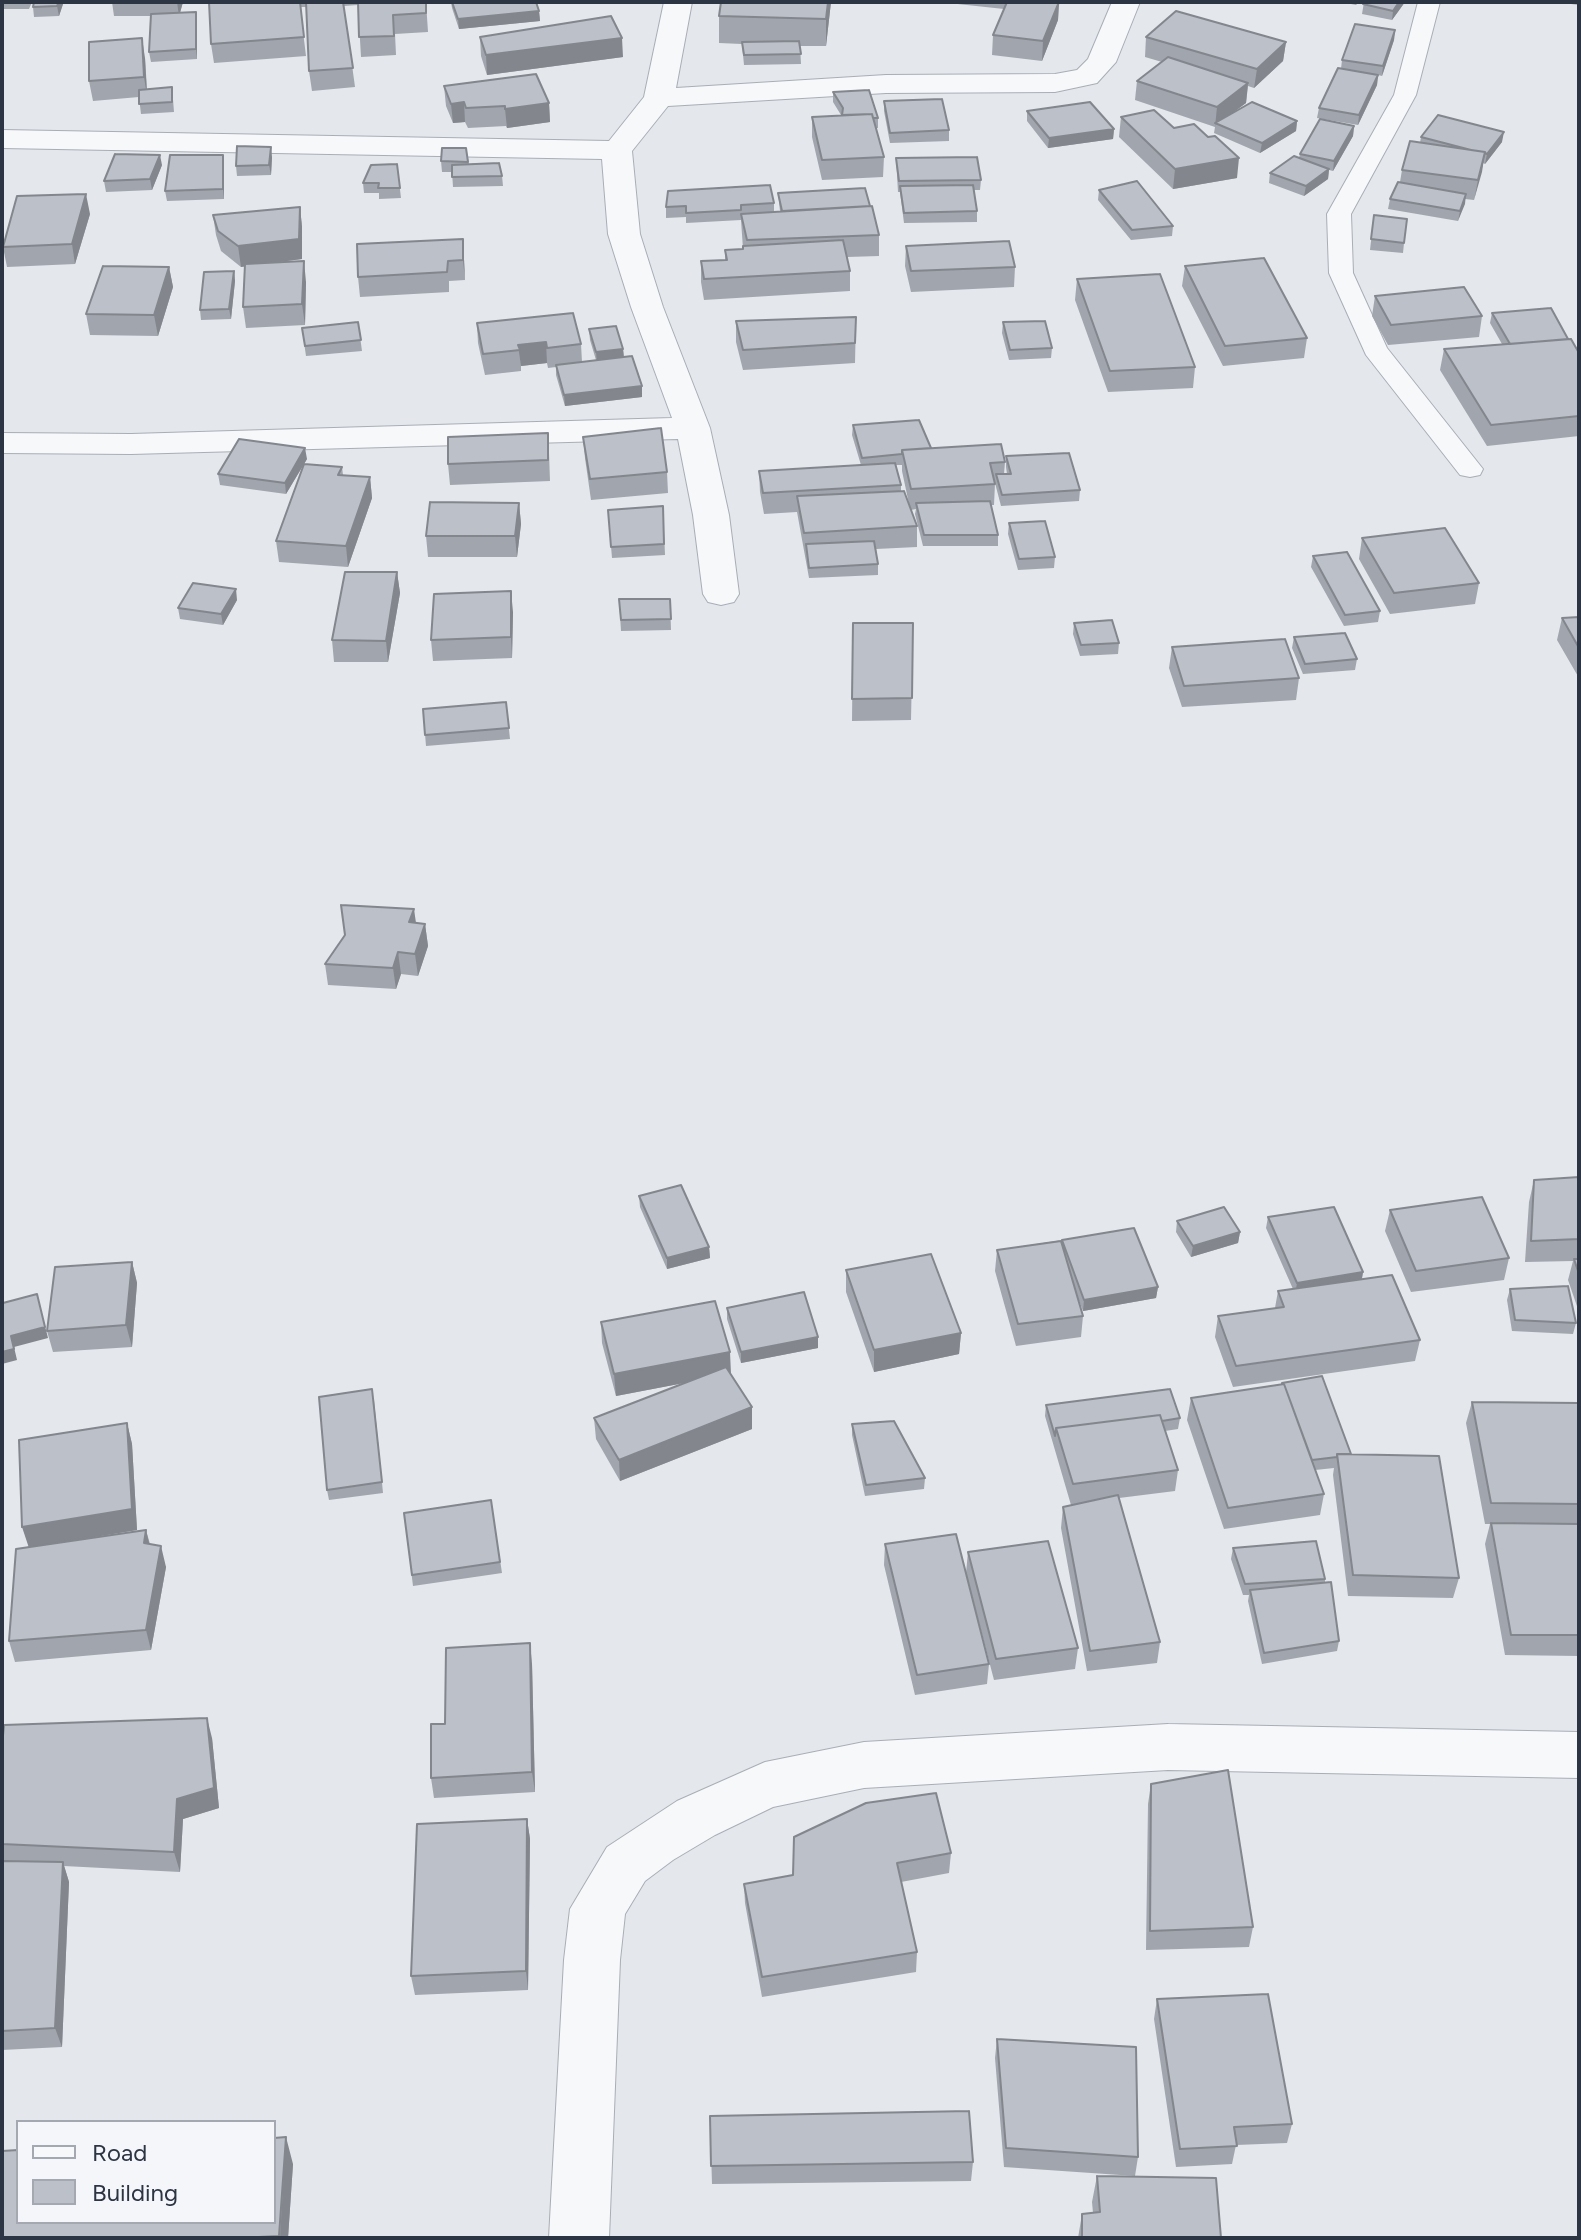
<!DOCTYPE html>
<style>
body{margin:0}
#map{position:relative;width:1581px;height:2240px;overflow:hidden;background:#e4e7ec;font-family:Figtree,sans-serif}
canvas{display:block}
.frame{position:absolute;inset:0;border:4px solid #2b3544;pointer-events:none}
.legend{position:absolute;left:16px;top:2120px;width:260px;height:104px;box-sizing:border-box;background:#f4f6f9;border:2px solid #a4a9b1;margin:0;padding:10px 14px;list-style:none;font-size:24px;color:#2b3544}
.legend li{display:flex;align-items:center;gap:16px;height:40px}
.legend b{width:40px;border:2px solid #a4a9b1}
</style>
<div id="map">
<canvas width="1581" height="2240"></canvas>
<div class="frame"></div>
<ul class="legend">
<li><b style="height:10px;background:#f7f8fa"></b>Road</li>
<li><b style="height:22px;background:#bbc0c9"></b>Building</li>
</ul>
</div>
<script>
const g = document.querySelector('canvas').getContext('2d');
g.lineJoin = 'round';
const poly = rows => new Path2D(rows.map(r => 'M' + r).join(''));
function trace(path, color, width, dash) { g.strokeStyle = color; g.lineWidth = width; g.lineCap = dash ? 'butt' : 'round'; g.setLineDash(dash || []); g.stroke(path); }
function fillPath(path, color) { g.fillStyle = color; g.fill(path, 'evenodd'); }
const lane = poly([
 [1418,2,1440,2,1416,95,1351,214,1353,273,1387,348,1483,469,1480,475,1470,477,1460,475,1366,355,1329,273,1327,214,1394,95,1418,2]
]);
const street = poly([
 [664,2,692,2,676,88,886,75,1055,74,1077,70,1088,59,1112,2,1140,2,1116,62,1097,83,1055,92,886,93,668,106,632,151,640,234,663,307,710,428,729,515,739,594,734,602,721,605,708,602,703,594,693,515,678,439,131,454,2,453,2,433,131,434,672,418,631,307,608,234,602,159,2,148,2,130,609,141,644,97,664,2],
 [1168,1724,1579,1732,1579,1778,1168,1770,864,1788,773,1807,715,1835,673,1860,645,1881,625,1914,620,1960,609,2238,549,2238,564,1960,570,1909,607,1847,677,1801,765,1762,864,1742,1168,1724]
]);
const wall = poly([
 [2,2,32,2,29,9,2,9],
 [34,2,62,2,63,4,59,16,34,17,33,7],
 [112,2,183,2,180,13,196,12,197,22,197,59,151,62,149,52,151,16,114,16],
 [209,2,426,2,428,32,395,34,396,55,361,57,358,5,344,6,355,87,312,91,309,71,306,7,300,7,306,56,214,63,211,44],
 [451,2,536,2,539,11,540,21,459,29,452,8],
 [831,2,826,46,800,46,801,64,744,65,742,44,719,43,719,16],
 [939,2,1059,2,1058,20,1042,61,992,55,993,35,1004,9],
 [1341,2,1359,2,1356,5],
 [1364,2,1405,2,1392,20,1362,14],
 [1555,2,1579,2,1579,5],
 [1395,30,1394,40,1382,76,1378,75,1377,85,1358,125,1317,118,1319,108,1341,69,1342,60],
 [480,37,623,57,487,75,481,56],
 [1146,37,1286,42,1283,61,1254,88,1248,86,1246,103,1232,113,1297,121,1296,131,1260,153,1214,133,1215,127,1135,100,1137,81,1162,62,1145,57],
 [145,58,147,89,172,87,174,112,141,114,139,97,93,101,89,81],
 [444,86,549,103,550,122,507,128,506,126,468,128,465,122,453,123,446,106],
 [833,92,878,118,878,128,876,128,884,157,883,177,822,180,812,137,812,117,841,115,833,102],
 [884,101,949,130,949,141,890,143,884,111],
 [1027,111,1114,129,1113,139,1048,148,1027,121],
 [1121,117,1174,128,1237,178,1173,189,1119,137],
 [1354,126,1353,136,1333,171,1329,170,1328,179,1304,196,1269,183,1270,173,1299,158,1300,154],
 [1421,137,1502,142,1485,164,1483,163,1474,200,1465,199,1458,221,1388,209,1390,199,1400,182,1402,170,1420,143],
 [466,148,469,164,502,176,503,186,453,187,452,172,442,172,441,161],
 [223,155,224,165,224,199,167,201,165,191],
 [272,157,271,175,237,176,236,166],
 [896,158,981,180,980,190,974,190,977,211,977,222,904,223,900,192,898,192],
 [397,164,401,198,379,199,379,193,364,193,363,183],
 [162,165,152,190,106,192,104,181],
 [1099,190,1173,226,1172,236,1131,240,1098,200],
 [778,193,879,235,879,256,847,257,850,271,850,291,704,300,701,282,701,261,725,260,725,250,743,249,741,220,686,223,686,217,666,218,666,207,774,203,774,212,780,211],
 [300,207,302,227,302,259,272,263,306,282,305,325,246,328,243,307,245,266,241,267,221,251,216,235,213,215],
 [90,214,75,264,7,267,3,247],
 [1374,215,1404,243,1403,253,1370,250],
 [463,239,465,280,449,281,449,292,360,297,358,277],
 [906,246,1015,267,1014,287,911,292,905,266],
 [1185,266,1307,338,1304,358,1223,366,1182,286],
 [169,267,173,287,158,336,90,335,86,314],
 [234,271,235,281,231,319,201,320,200,310],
 [1077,279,1195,367,1193,388,1108,392,1075,300],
 [1375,296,1482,316,1479,337,1388,345,1372,316],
 [1492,313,1568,339,1579,353,1579,436,1487,446,1440,370,1444,349,1502,344,1490,323],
 [856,317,855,363,743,370,736,342,736,321],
 [358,322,362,351,306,356,302,328],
 [1003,322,1052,348,1051,358,1009,360,1002,333],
 [477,323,581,344,582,362,596,360,590,340,589,329,623,349,624,357,642,397,565,406,556,375,556,367,548,368,547,363,521,366,521,371,485,375,478,343],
 [853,425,931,448,1005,462,1004,474,1007,474,1006,467,1006,456,1080,490,1079,501,1001,506,995,483,994,505,991,505,998,535,998,546,923,546,915,514,916,509,911,510,917,526,917,547,876,549,878,564,878,575,809,578,797,512,764,514,760,492,759,471,861,465,852,435],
 [896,465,902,465,902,471,909,504,901,491,901,485],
 [583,437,667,472,668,493,591,500,585,458],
 [549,453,550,481,450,485,448,464],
 [307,459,286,494,220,485,218,474],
 [342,467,343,475,370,477,372,498,348,567,279,562,276,541],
 [519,503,521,524,517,557,428,557,426,536],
 [663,506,665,555,612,558,608,510],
 [1009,523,1055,557,1054,568,1018,570,1008,534],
 [1362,538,1479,583,1475,604,1390,614,1359,559],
 [1313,556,1380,611,1378,622,1344,626,1311,567],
 [397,572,400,593,388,662,334,662,332,640],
 [619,599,670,599,671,630,621,631],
 [237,600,223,625,180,619,178,608],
 [513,612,512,658,433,661,431,640],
 [1579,617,1579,678,1557,640,1562,618],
 [853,623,913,623,911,720,852,721],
 [1074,623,1119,643,1118,654,1080,656,1073,634],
 [1294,637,1357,659,1355,670,1303,674,1292,648],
 [1172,647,1299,678,1296,700,1182,707,1169,668],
 [506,702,510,739,426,746,423,709],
 [416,923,425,924,428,946,418,976,401,974,396,989,328,985,325,964],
 [1579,1177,1579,1312,1568,1280,1573,1261,1525,1262,1529,1202,1534,1180],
 [639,1196,709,1247,710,1258,667,1269,640,1207],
 [1390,1210,1509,1258,1504,1280,1411,1292,1385,1231],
 [1268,1217,1363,1272,1362,1279,1420,1340,1415,1361,1233,1387,1215,1337,1218,1316,1275,1308,1278,1291,1293,1289,1266,1228],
 [1177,1221,1240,1232,1238,1243,1191,1257,1176,1232],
 [1062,1240,1158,1287,1156,1298,1083,1311,1078,1298,1083,1316,1081,1337,1016,1346,995,1271,997,1250],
 [132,1262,137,1283,132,1347,53,1352,47,1331],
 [846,1270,961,1333,959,1354,874,1372,846,1292],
 [1510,1289,1576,1323,1573,1334,1512,1331,1507,1300],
 [727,1308,818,1337,818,1348,741,1363,727,1319],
 [601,1322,731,1374,752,1407,752,1429,620,1481,596,1439,594,1418,689,1382,616,1396,602,1343],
 [1282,1383,1351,1454,1459,1578,1453,1598,1348,1596,1333,1475,1334,1468,1315,1470,1324,1494,1320,1515,1224,1529,1187,1420,1191,1398,1281,1385],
 [374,1400,383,1493,329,1500,327,1490],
 [1472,1402,1579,1403,1579,1656,1505,1655,1485,1544,1490,1524,1485,1524,1466,1423],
 [1046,1405,1180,1418,1178,1429,1165,1431,1178,1470,1175,1491,1119,1498,1160,1642,1157,1663,1087,1671,1061,1528,1063,1507,1080,1504,1071,1505,1045,1416],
 [127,1423,132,1444,137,1530,81,1539,146,1530,150,1544,166,1567,151,1650,15,1662,9,1641,28,1547],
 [852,1424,925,1478,924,1489,865,1496,852,1435],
 [491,1500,502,1573,413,1586,404,1513],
 [885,1544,989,1664,987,1684,915,1695,884,1565],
 [1233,1548,1325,1579,1325,1582,1339,1641,1337,1651,1262,1664,1248,1601,1249,1595,1243,1595,1231,1559],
 [968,1552,1078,1648,1075,1669,994,1680,966,1573],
 [532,1664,535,1792,434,1798,431,1778,445,1724],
 [212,1738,219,1808,183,1819,180,1872,64,1866,69,1882,62,2047,2,2050,2,1746],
 [1151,1784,1253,1927,1249,1947,1146,1950,1148,1804],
 [527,1819,530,1839,528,1990,415,1995,411,1976],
 [951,1853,949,1873,901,1882,917,1952,916,1972,762,1997,745,1903,744,1884],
 [1157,1999,1292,2124,1287,2143,1236,2145,1232,2164,1176,2167,1154,2019],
 [997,2039,1138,2157,1135,2176,1004,2167,995,2058],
 [710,2116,973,2162,971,2181,712,2184],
 [293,2164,288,2238,2,2238],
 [1097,2176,1221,2238,1078,2238,1082,2214,1093,2213,1092,2202]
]);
const shadedWall = poly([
 [59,2,62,2,63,4,59,16,57,6],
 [177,2,183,2,179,16],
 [828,2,831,2,826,46,826,19],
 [1059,2,1058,20,1042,61,1043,41],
 [1399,2,1405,2,1392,20,1393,11],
 [539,11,540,21,459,29,458,19],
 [196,12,197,22,197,59,196,49],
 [1395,30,1394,40,1382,76,1383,66],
 [142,38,145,58,147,96,144,77],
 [622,38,623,57,487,75,486,55],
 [1286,42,1283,61,1254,88,1257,69],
 [1378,75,1377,85,1358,125,1359,115],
 [1248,83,1246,103,1218,124,1215,123,1215,127,1217,107],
 [464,102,465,122,453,123,451,104],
 [549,103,550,122,507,128,505,109],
 [1297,121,1296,131,1260,153,1262,143],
 [1354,126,1353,136,1333,171,1334,161],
 [1114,129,1113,139,1048,148,1049,138],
 [1504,132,1502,142,1485,164,1487,154],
 [271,147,272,157,271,175,269,165],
 [1485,152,1482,172,1474,200,1478,180],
 [160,155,162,165,152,190,150,179],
 [223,155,224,165,224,199,223,189],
 [1239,158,1237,178,1173,189,1175,169],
 [1329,169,1328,179,1304,196,1306,186],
 [86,194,90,214,75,264,72,244],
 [1466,194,1465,204,1458,221,1460,211],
 [300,207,302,227,302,259,241,267,238,246],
 [463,239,464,259,465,280,463,260],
 [304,261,306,282,305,325,302,304],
 [169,267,173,287,158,336,154,315],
 [234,271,235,281,231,319,229,309],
 [546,342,547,363,521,366,518,345],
 [623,349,624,359,597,363,596,352],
 [642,386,642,397,565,406,564,395],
 [305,448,307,459,286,494,285,483],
 [370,477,372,498,348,567,346,546],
 [519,503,521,524,517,557,515,536],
 [397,572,400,593,388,662,386,641],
 [236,589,237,600,223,625,221,614],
 [511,591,513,612,512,658,511,637],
 [414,909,417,930,409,922],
 [425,924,428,946,418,976,415,954],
 [398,952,401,974,396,989,393,968],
 [1240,1232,1238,1243,1191,1257,1193,1246],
 [709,1247,710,1258,667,1269,667,1258],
 [132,1262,137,1283,132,1347,126,1325],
 [1363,1272,1361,1283,1295,1294,1297,1283],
 [1158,1287,1156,1298,1083,1311,1084,1300],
 [37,1294,48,1338,14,1347,17,1360,2,1364,2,1352,11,1336],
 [961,1333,959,1354,874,1372,874,1350],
 [818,1337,818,1348,741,1363,741,1352],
 [730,1352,731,1374,616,1396,614,1374],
 [752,1407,752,1429,620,1481,619,1460],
 [127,1423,132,1444,137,1530,29,1548,22,1527],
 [146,1530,151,1551,144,1543],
 [161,1546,166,1567,151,1650,146,1630],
 [530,1643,532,1664,535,1792,532,1772],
 [207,1718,212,1738,219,1808,183,1819,180,1872,174,1852,177,1799],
 [527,1819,530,1839,528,1990,526,1971],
 [63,1862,69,1882,62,2047,55,2028],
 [286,2137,293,2164,288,2238,280,2238]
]);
const building = poly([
 [34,2,59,2,57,6,33,7,34,2],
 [209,2,300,2,304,37,211,44,209,2],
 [306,2,343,2,353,68,309,71,306,2],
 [358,2,426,2,426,13,393,15,394,36,359,37,358,2],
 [452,2,536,2,539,11,458,19,452,2],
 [721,2,828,2,826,19,719,16,721,2],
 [1007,2,1059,2,1043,41,993,35,1007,2],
 [1364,2,1399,2,1393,11,1363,4,1364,2],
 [1176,11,1286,42,1257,69,1146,37,1176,11],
 [196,12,196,49,149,52,151,14,196,12],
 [611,16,622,38,486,55,480,37,611,16],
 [1355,24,1395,30,1383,66,1342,60,1355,24],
 [142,38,144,77,89,81,89,42,142,38],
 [799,41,801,54,744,55,742,42,799,41],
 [1168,57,1248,83,1217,107,1137,81,1168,57],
 [1338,68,1378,75,1359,115,1319,108,1338,68],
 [536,74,549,103,505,109,505,106,466,108,464,102,451,104,444,86,536,74],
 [172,87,172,102,139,104,139,90,172,87],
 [869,90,878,118,873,118,872,114,842,115,843,108,833,92,869,90],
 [942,99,949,130,890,133,884,101,942,99],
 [1090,102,1114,129,1049,138,1027,111,1090,102],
 [1252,102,1297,121,1262,143,1215,123,1252,102],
 [1154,110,1174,128,1194,124,1208,137,1215,136,1239,158,1175,169,1121,117,1154,110],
 [872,114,884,157,822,160,812,117,872,114],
 [1438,115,1504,132,1487,154,1485,153,1485,152,1471,150,1421,137,1438,115],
 [1320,119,1354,126,1334,161,1300,154,1320,119],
 [1410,141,1485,152,1478,180,1402,170,1410,141],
 [237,146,271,147,269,165,236,166,237,146],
 [442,148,466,148,468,162,441,161,442,148],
 [115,154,160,155,150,179,104,181,115,154],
 [170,155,223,155,223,189,165,191,170,155],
 [1294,156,1329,169,1306,186,1270,173,1294,156],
 [977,157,981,180,899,181,896,158,977,157],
 [499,163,502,176,452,177,452,165,499,163],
 [397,164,400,188,378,188,379,183,363,183,371,165,397,164],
 [1137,181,1173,226,1132,230,1099,190,1137,181],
 [1398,182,1466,194,1460,211,1390,199,1398,182],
 [770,185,774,203,741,205,741,210,686,213,686,206,666,207,668,191,770,185],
 [973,185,977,211,904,213,900,186,973,185],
 [865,188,870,206,782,211,778,193,865,188],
 [86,194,72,244,3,247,17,196,86,194],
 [872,206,879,235,747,240,741,214,872,206],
 [300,207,299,239,238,246,218,231,213,215,300,207],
 [1374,215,1407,219,1404,243,1371,239,1374,215],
 [463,239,463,260,448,261,447,272,358,277,357,244,463,239],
 [843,240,850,271,704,279,701,261,727,260,725,250,743,249,743,246,843,240],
 [1009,241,1015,267,911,271,906,246,1009,241],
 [1264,258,1307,338,1225,346,1185,266,1264,258],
 [304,261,302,304,243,307,245,264,304,261],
 [103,266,169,267,154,315,86,314,103,266],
 [234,271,229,309,200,310,204,272,234,271],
 [1160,274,1195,367,1110,371,1077,279,1160,274],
 [1464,287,1482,316,1391,325,1375,296,1464,287],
 [1551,308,1568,339,1510,344,1492,313,1551,308],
 [573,313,581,344,547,348,546,342,518,345,520,350,483,354,477,323,573,313],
 [856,317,855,343,743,350,736,321,856,317],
 [1045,321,1052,348,1010,350,1003,322,1045,321],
 [358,322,361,340,305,346,302,328,358,322],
 [616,326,623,349,596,352,589,329,616,326],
 [1571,339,1579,353,1579,416,1491,425,1444,349,1571,339],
 [632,356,642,386,564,395,556,365,632,356],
 [919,420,931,448,902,450,902,454,862,458,853,425,919,420],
 [661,428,667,472,590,479,583,437,661,428],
 [548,433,548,460,448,464,448,437,548,433],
 [239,439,305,448,285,483,218,474,239,439],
 [1001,444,1005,462,990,463,995,484,911,489,902,450,1001,444],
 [1069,453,1080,490,1002,495,996,474,1011,474,1006,456,1069,453],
 [895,463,901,485,763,493,759,471,895,463],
 [304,464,342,467,338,475,370,477,346,546,276,541,304,464],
 [904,491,917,526,804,533,797,496,904,491],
 [990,501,998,535,924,535,916,503,990,501],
 [430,502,519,503,515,536,426,536,430,502],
 [663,506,664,544,611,547,608,510,663,506],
 [1045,521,1055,557,1019,559,1009,523,1045,521],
 [1445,528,1479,583,1394,593,1362,538,1445,528],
 [874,541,878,564,809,568,806,544,874,541],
 [1347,552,1380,611,1345,615,1313,556,1347,552],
 [345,572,397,572,386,641,332,640,345,572],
 [193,583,236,589,221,614,178,608,193,583],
 [511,591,511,637,431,640,434,594,511,591],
 [619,599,670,599,671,619,621,620,619,599],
 [1579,617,1579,648,1562,618,1579,617],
 [1112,620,1119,643,1081,645,1074,623,1112,620],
 [853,623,913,623,912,698,852,699,853,623],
 [1345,633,1357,659,1305,664,1294,637,1345,633],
 [1285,639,1299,678,1184,686,1172,647,1285,639],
 [506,702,509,728,425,735,423,709,506,702],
 [341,905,414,909,409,922,425,924,415,954,398,952,393,968,325,964,345,935,341,905],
 [1579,1177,1579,1239,1531,1241,1534,1180,1579,1177],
 [681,1185,709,1247,667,1258,639,1196,681,1185],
 [1482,1197,1509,1258,1416,1271,1390,1210,1482,1197],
 [1224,1207,1240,1232,1193,1246,1177,1221,1224,1207],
 [1334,1207,1363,1272,1297,1283,1268,1217,1334,1207],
 [1134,1228,1158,1287,1084,1300,1062,1240,1134,1228],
 [1061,1241,1083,1316,1018,1324,997,1250,1061,1241],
 [931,1254,961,1333,874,1350,846,1270,931,1254],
 [1574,1259,1579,1259,1579,1274,1574,1259],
 [132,1262,126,1325,47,1331,55,1267,132,1262],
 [1392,1275,1420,1340,1236,1366,1218,1316,1284,1307,1278,1291,1392,1275],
 [1568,1286,1576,1323,1515,1320,1510,1289,1568,1286],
 [804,1292,818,1337,741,1352,727,1308,804,1292],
 [37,1294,45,1327,11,1336,14,1349,2,1352,2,1300,3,1303,37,1294],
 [715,1301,730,1352,614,1374,601,1322,715,1301],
 [726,1367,752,1407,619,1460,594,1418,726,1367],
 [1322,1376,1351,1454,1337,1454,1337,1457,1312,1460,1284,1384,1282,1383,1322,1376],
 [1284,1384,1324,1494,1228,1508,1191,1398,1284,1384],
 [372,1389,382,1482,327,1490,319,1397,372,1389],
 [1170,1389,1180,1418,1162,1421,1160,1415,1056,1428,1055,1436,1046,1405,1170,1389],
 [1472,1402,1579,1403,1579,1504,1491,1503,1472,1402],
 [1160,1415,1178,1470,1073,1484,1056,1428,1160,1415],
 [894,1421,925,1478,866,1485,852,1424,894,1421],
 [127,1423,132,1509,22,1527,19,1440,127,1423],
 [1337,1454,1439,1456,1459,1578,1353,1575,1337,1454],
 [1118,1495,1160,1642,1090,1651,1063,1507,1118,1495],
 [491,1500,500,1562,412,1575,404,1513,491,1500],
 [1491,1523,1579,1524,1579,1635,1511,1635,1491,1523],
 [146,1530,144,1543,161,1546,146,1630,9,1641,16,1549,146,1530],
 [956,1534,989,1664,917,1675,885,1544,956,1534],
 [1048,1541,1078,1648,996,1659,968,1552,1048,1541],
 [1316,1541,1325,1579,1245,1584,1233,1548,1316,1541],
 [1331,1582,1339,1641,1264,1653,1250,1590,1331,1582],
 [530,1643,532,1772,431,1778,431,1724,445,1724,446,1648,530,1643],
 [207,1718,214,1788,177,1799,174,1852,2,1844,2,1746,4,1725,207,1718],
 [1228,1770,1253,1927,1150,1931,1151,1784,1228,1770],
 [936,1793,951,1853,897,1863,917,1952,762,1977,744,1884,793,1875,794,1837,866,1803,936,1793],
 [527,1819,526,1971,411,1976,417,1824,527,1819],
 [2,1861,63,1862,55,2028,2,2031,2,1861],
 [1268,1994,1292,2124,1234,2127,1237,2146,1180,2149,1157,1999,1268,1994],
 [997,2039,1136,2047,1138,2157,1006,2148,997,2039],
 [969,2111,973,2162,711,2166,710,2116,969,2111],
 [286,2137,279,2236,238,2238,2,2238,2,2151,18,2150,18,2222,274,2222,274,2138,286,2137],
 [1097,2176,1216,2178,1221,2238,1082,2238,1082,2214,1100,2212,1097,2176]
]);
trace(lane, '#a9aeb6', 2);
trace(street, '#a9aeb6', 2);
fillPath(lane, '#f7f8fa');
fillPath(street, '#f7f8fa');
fillPath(wall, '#a1a5ad');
fillPath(shadedWall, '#83868d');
fillPath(building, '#bbc0c9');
trace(building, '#83868d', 2);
</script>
